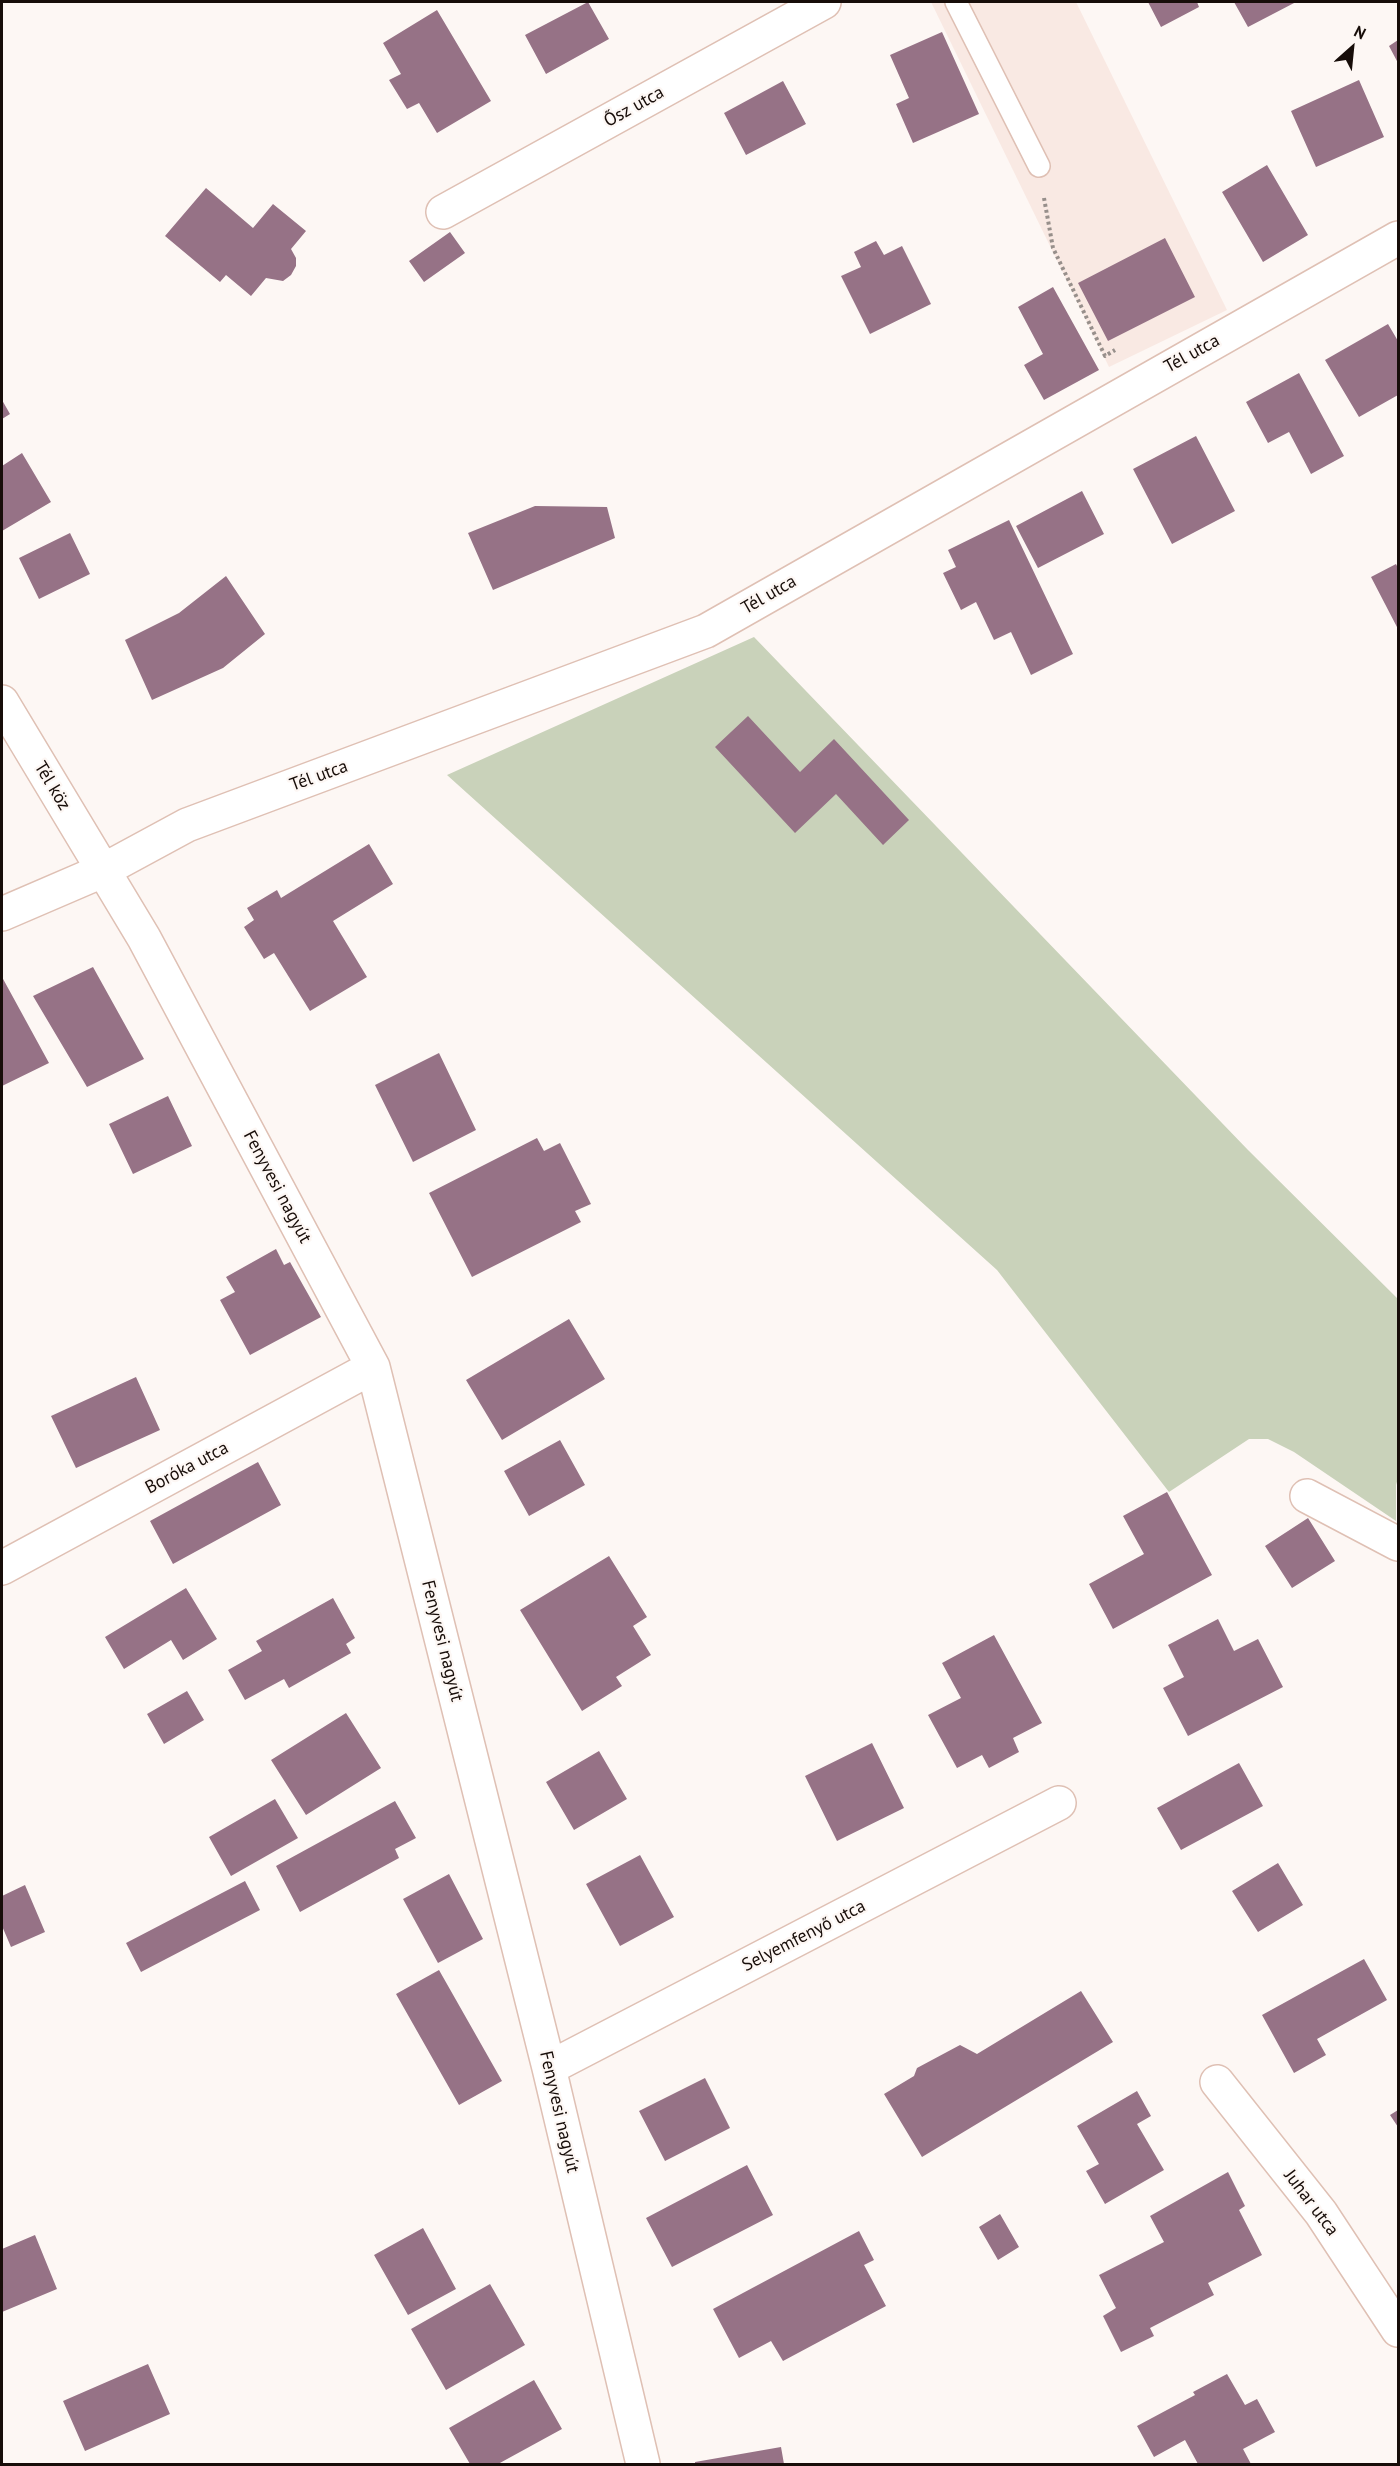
<!DOCTYPE html>
<meta charset="utf-8">
<style>
body{margin:0}
#map{position:relative;width:1400px;height:2466px;overflow:hidden;background:#fdf7f4;font-family:"PT Sans",sans-serif}
canvas{display:block}
.frame{position:absolute;inset:0;border:3px solid #170d09;pointer-events:none}
.north{position:absolute;left:1322px;top:18px;width:60px;height:60px;-webkit-text-stroke:4px #fdf7f4;paint-order:stroke;rotate:27deg;font-size:16px;font-weight:700;line-height:24px;text-align:center;color:#170d09}
.north::after{content:'';display:block;margin:auto;width:21px;height:27px;background:#170d09;clip-path:polygon(50% 0,100% 100%,50% 72%,0 100%)}
</style>
<div id="map">
<canvas width="1400" height="2466"></canvas>
<div class="frame"></div>
<div class="north">N</div>
</div>
<script>
const g = document.querySelector('canvas').getContext('2d');
g.lineJoin = 'round';
function fillPath(path, color) { g.fillStyle = color; g.fill(path, 'evenodd'); }
const poly = rows => new Path2D(rows.map(r => 'M' + r).join(''));
function trace(path, color, width, dash) { g.strokeStyle = color; g.lineWidth = width; g.lineCap = dash ? 'butt' : 'round'; g.setLineDash(dash || []); g.stroke(path); }
function label(font, color, halo, rows, align = 'center') {
  g.font = font + ' "PT Sans",sans-serif'; g.lineWidth = 4.5; g.setLineDash([]); g.textBaseline = 'middle'; g.strokeStyle = halo; g.fillStyle = color; for (const [text, x, y, turn = 0] of rows) {
    g.save(); g.translate(x, y); g.rotate((+turn || 0) * Math.PI / 180); g.textAlign = isNaN(turn) ? turn : align; if (halo) g.strokeText(text, 0, 0); g.fillText(text, 0, 0); g.restore();
  }
}
const built = poly([
 [931,2,1076,2,1227,310,1109,367]
]);
const green = poly([
 [754,637,1248,1150,1398,1299,1398,1478,1396,1485,1396,1521,1294,1452,1268,1439,1249,1439,1169,1492,997,1270,447,775]
]);
const building = poly([
 [588,2,609,39,546,74,525,35],
 [1148,2,1197,2,1199,7,1161,27],
 [1234,2,1296,2,1248,27],
 [437,10,491,101,437,133,419,103,407,109,389,80,401,74,383,43],
 [942,32,979,114,913,143,896,104,909,98,890,55],
 [1398,40,1398,63,1389,46],
 [1359,80,1384,137,1316,167,1291,111],
 [783,81,806,124,746,155,724,113],
 [1267,165,1308,235,1263,262,1222,192],
 [206,188,253,228,273,204,306,231,291,249,296,258,296,266,291,275,283,281,266,278,251,296,226,275,220,282,165,236],
 [450,232,465,253,424,282,409,261],
 [1165,238,1195,297,1108,341,1078,283],
 [876,241,884,255,902,246,931,304,870,334,841,276,861,267,854,252],
 [1053,287,1099,370,1044,400,1024,365,1043,354,1018,307],
 [1388,324,1398,341,1398,395,1359,417,1325,360],
 [1299,373,1344,456,1311,474,1289,432,1268,443,1246,402],
 [2,400,10,414,2,419],
 [1196,436,1235,511,1172,544,1133,469],
 [22,453,51,502,2,531,2,466],
 [1082,491,1104,534,1038,568,1016,526],
 [535,506,607,507,615,538,493,590,468,533],
 [1009,520,1073,654,1031,675,1011,632,994,640,976,602,961,610,943,573,956,567,948,550],
 [70,533,90,574,39,599,19,558],
 [1396,564,1398,568,1398,629,1371,577],
 [226,576,265,634,223,668,152,700,125,640,179,613],
 [748,716,800,772,834,739,909,820,883,845,836,794,795,833,715,747],
 [369,844,393,884,333,921,367,977,310,1011,274,953,264,959,244,927,254,920,247,908,277,890,281,898],
 [93,967,144,1059,87,1087,33,996],
 [2,977,49,1063,2,1086],
 [439,1053,476,1130,413,1162,375,1085],
 [168,1096,192,1146,133,1174,109,1124],
 [537,1138,544,1151,560,1143,591,1204,575,1211,581,1222,472,1277,429,1193],
 [276,1249,284,1265,290,1262,321,1317,250,1355,220,1300,235,1292,226,1277],
 [569,1319,605,1379,502,1440,466,1380],
 [136,1377,160,1430,76,1468,51,1416],
 [560,1440,585,1485,529,1516,504,1471],
 [258,1462,281,1505,173,1564,150,1521],
 [1167,1492,1212,1575,1113,1629,1089,1584,1144,1554,1123,1516],
 [1308,1518,1335,1561,1292,1588,1265,1546],
 [609,1556,647,1617,633,1626,651,1655,616,1677,622,1686,582,1711,520,1610],
 [186,1588,217,1639,183,1660,171,1640,124,1669,105,1637],
 [333,1598,355,1638,346,1644,351,1653,289,1688,284,1679,245,1700,228,1670,262,1651,256,1641],
 [1218,1619,1234,1651,1258,1639,1283,1687,1188,1736,1163,1688,1184,1677,1168,1645],
 [994,1635,1042,1723,1013,1738,1019,1752,989,1768,982,1755,957,1768,928,1715,961,1698,942,1663],
 [187,1691,204,1720,164,1744,147,1714],
 [346,1713,381,1768,306,1815,271,1760],
 [872,1743,904,1808,837,1841,805,1776],
 [599,1751,627,1799,574,1830,546,1782],
 [1239,1763,1263,1806,1181,1850,1157,1808],
 [275,1799,298,1838,231,1876,209,1837],
 [395,1801,416,1838,395,1849,399,1858,300,1912,276,1866],
 [640,1855,674,1917,620,1946,586,1884],
 [1278,1863,1303,1905,1258,1932,1232,1891],
 [449,1874,483,1939,438,1963,403,1899],
 [245,1881,260,1910,141,1972,126,1943],
 [25,1885,45,1932,11,1947,2,1926,2,1896],
 [1364,1959,1387,2000,1317,2039,1326,2055,1294,2073,1262,2015],
 [439,1970,502,2081,459,2105,396,1994],
 [1081,1991,1113,2042,922,2157,884,2094,914,2076,917,2068,960,2045,977,2054],
 [705,2078,730,2128,665,2161,639,2111],
 [1137,2091,1151,2116,1137,2124,1164,2170,1105,2204,1086,2171,1099,2164,1077,2126],
 [1398,2110,1398,2127,1390,2115],
 [747,2165,773,2215,672,2267,646,2218],
 [1228,2172,1245,2206,1239,2210,1262,2255,1208,2283,1214,2295,1150,2328,1154,2336,1121,2352,1103,2316,1116,2308,1099,2275,1164,2242,1150,2216],
 [1000,2214,1019,2247,998,2260,979,2227],
 [423,2228,456,2289,408,2315,374,2255],
 [859,2231,874,2260,864,2265,886,2306,783,2361,771,2341,739,2358,713,2309],
 [35,2235,57,2289,2,2312,2,2249],
 [490,2284,525,2345,446,2390,411,2329],
 [148,2364,170,2414,85,2451,63,2401],
 [1227,2374,1245,2405,1257,2399,1275,2432,1243,2449,1251,2464,1198,2464,1185,2440,1154,2457,1137,2426,1195,2395,1193,2392],
 [534,2380,562,2429,498,2464,470,2464,449,2428],
 [781,2447,784,2464,695,2464,695,2462]
]);
const path = poly([
 [1044,198,1053,248,1105,356,1115,350]
]);
const service = poly([
 [956,2,1039,166]
]);
const minor = poly([
 [443,212,824,2],
 [2,702,144,938,373,1367,549,2068,643,2464],
 [2,914,102,871,187,825,706,631,1398,238],
 [1307,1496,1398,1544],
 [2,1568,373,1367],
 [549,2068,1059,1803],
 [1217,2082,1321,2213,1398,2330]
]);
const streetNames = [
 ["Ősz utca",634,107,-29],
 ["Tél utca",1192,354,-29],
 ["Tél utca",769,595,-30],
 ["Tél utca",319,776,-20],
 ["Tél köz",52,786,59],
 ["Fenyvesi nagyút",277,1187,62],
 ["Boróka utca",187,1468,-28],
 ["Fenyvesi nagyút",442,1641,76],
 ["Selyemfenyő utca",804,1936,-27],
 ["Fenyvesi nagyút",559,2112,77],
 ["Juhar utca",1311,2203,53]
];
fillPath(built, '#f9e9e3');
fillPath(green, '#c9d2ba');
fillPath(building, '#967286');
trace(service, '#dfc0b4', 24);
trace(minor, '#dfc0b4', 36);
trace(path, '#978f8b', 4, [3, 3]);
trace(service, '#fff', 21);
trace(minor, '#fff', 33);
label('18px', '#170d09', '#fdf7f4', streetNames);
</script>
